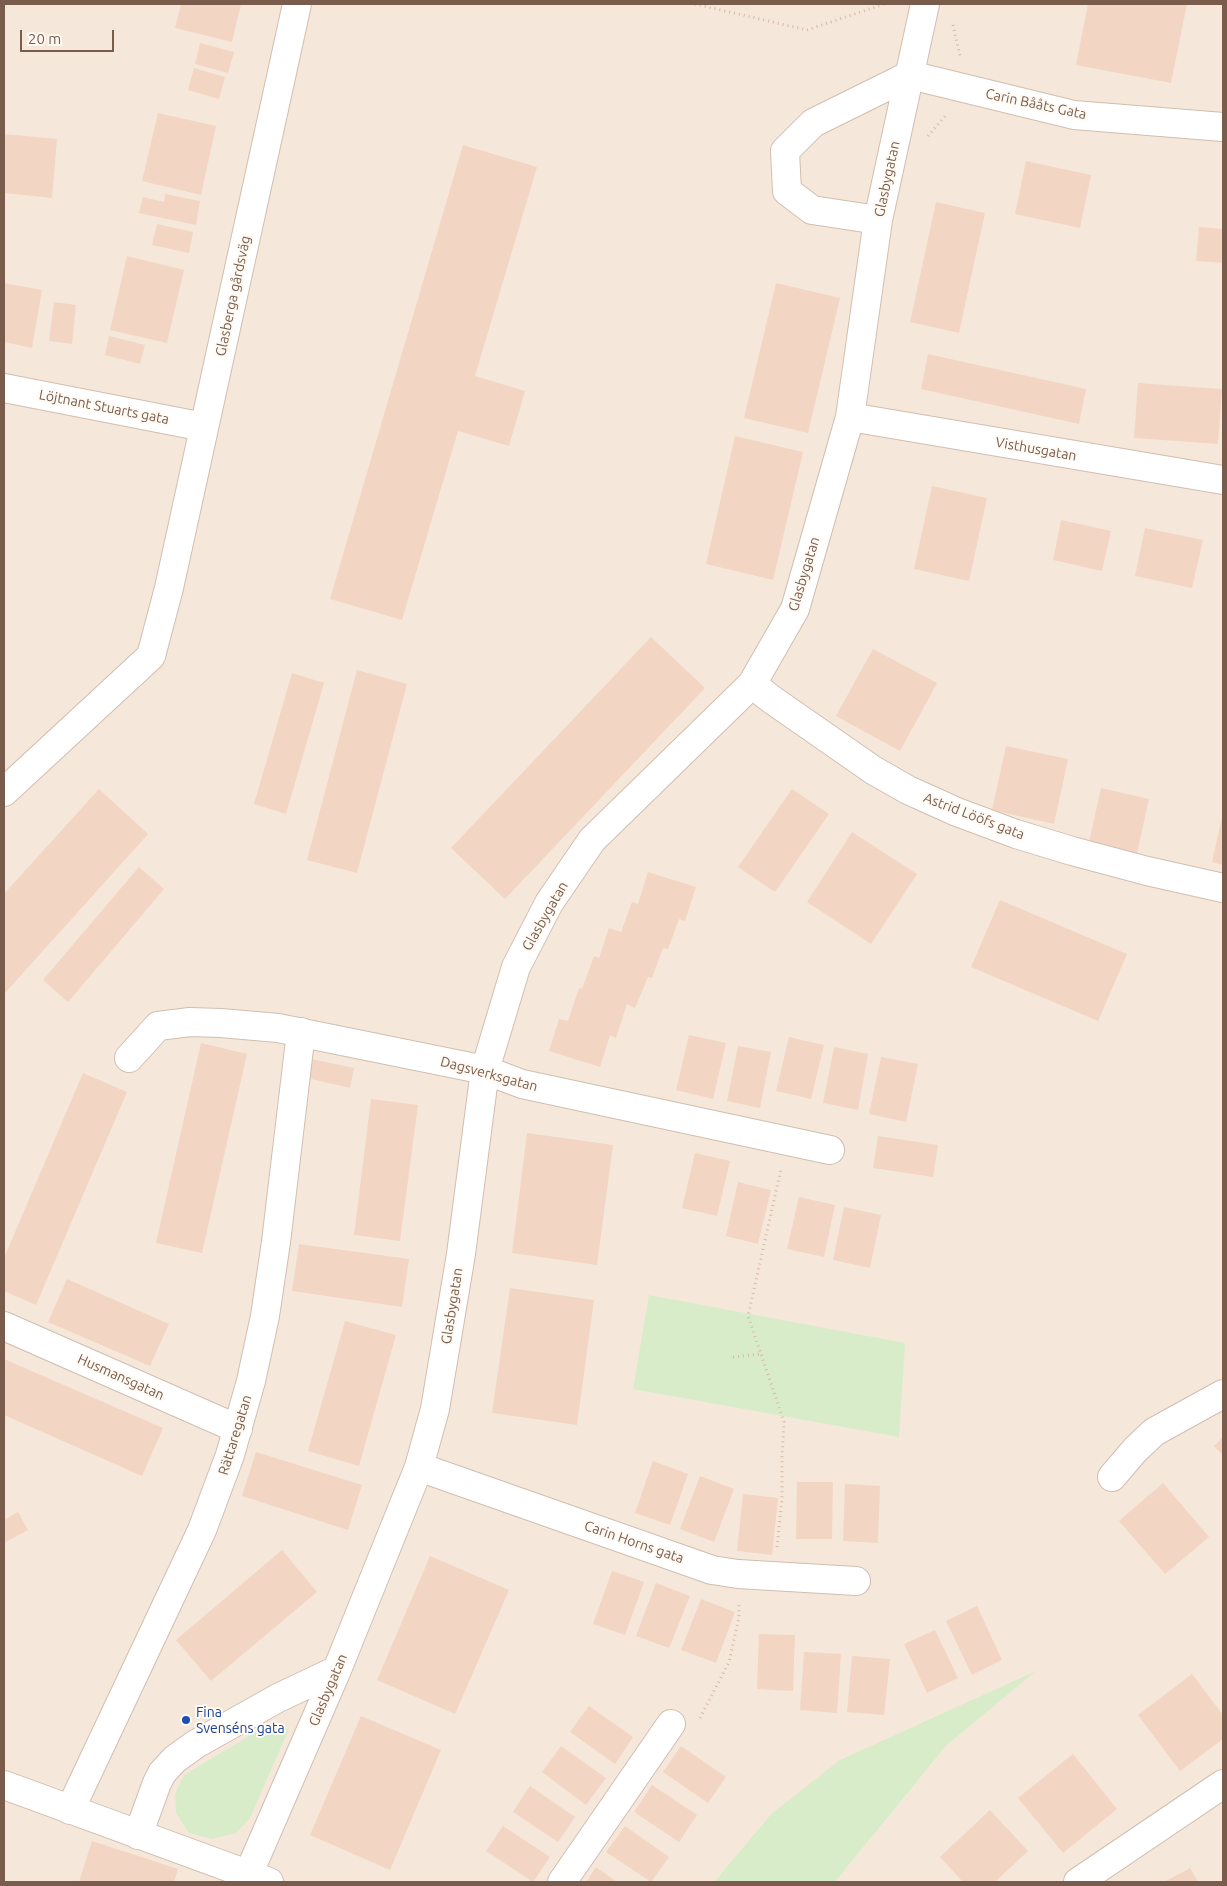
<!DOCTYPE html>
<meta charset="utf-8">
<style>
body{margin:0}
#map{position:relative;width:1227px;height:1886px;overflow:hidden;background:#fdf6ec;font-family:Ubuntu,sans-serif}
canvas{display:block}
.frame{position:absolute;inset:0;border:5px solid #7a5c4d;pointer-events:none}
.scale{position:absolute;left:20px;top:30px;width:94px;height:22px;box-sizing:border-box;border:2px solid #7a5c4d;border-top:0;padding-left:6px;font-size:15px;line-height:18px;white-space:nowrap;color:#7a5c4d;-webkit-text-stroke:4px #fffaf3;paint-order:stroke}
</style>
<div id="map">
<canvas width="1227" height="1886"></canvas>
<div class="frame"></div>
<div class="scale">20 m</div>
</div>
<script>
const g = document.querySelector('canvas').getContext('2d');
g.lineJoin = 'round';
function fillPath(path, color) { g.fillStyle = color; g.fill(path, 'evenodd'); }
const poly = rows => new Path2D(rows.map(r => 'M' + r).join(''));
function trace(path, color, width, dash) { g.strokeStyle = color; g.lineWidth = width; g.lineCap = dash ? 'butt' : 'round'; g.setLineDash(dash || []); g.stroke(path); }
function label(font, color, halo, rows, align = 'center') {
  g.font = font + ' Ubuntu,sans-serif'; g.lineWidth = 4; g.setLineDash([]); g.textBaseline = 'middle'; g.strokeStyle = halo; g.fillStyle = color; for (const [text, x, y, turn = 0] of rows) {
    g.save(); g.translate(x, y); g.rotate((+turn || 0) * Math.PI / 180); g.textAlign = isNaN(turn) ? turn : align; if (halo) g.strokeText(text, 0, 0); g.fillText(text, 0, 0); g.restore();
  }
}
const residential = poly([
 [4,4,1223,4,1223,1882,835,1882,946,1746,1034,1672,770,1815,714,1882,4,1882]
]);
const green = poly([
 [649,1295,905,1343,899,1437,633,1389],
 [1036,1671,946,1746,835,1882,714,1882,770,1815,840,1760],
 [283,1723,288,1731,250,1818,236,1833,212,1839,189,1833,176,1813,175,1794,184,1775,266,1726]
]);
const building = poly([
 [181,4,241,4,232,42,175,28],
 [1088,4,1187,4,1171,83,1076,65],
 [200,43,234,52,228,73,195,64],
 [194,68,225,77,219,99,188,90],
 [158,113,216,126,201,195,142,181],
 [4,134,57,139,52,198,4,193],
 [463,145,537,167,475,376,525,391,509,446,458,431,402,620,330,599],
 [1026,161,1091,175,1080,228,1015,214],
 [165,194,200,201,196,225,139,213,143,197,164,202],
 [936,202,985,213,959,333,910,322],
 [157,224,193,232,189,253,152,245],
 [1199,227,1223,229,1223,263,1196,261],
 [127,256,184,270,167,343,110,330],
 [4,283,42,290,32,348,4,342],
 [776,283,840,298,808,433,744,418],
 [54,302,76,305,72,344,49,341],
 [109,336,145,345,140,364,105,355],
 [928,354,1086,389,1079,424,921,389],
 [1138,383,1222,389,1218,444,1134,438],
 [735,436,803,452,773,580,706,564],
 [932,486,987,498,969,581,914,569],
 [1061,520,1111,531,1102,571,1053,560],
 [1145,528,1203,540,1192,588,1135,576],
 [651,637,705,688,505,899,451,848],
 [873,649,937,683,900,751,836,716],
 [357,670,407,684,357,873,307,860],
 [292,673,324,683,286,814,254,804],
 [1006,746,1068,759,1054,824,992,810],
 [1101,788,1149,799,1136,857,1088,847],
 [99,789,148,834,4,994,4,894],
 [792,789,829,814,775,892,738,867],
 [1222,817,1223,817,1223,865,1212,862],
 [852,832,917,874,871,944,807,902],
 [139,867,164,889,68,1002,43,980],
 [648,872,696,887,685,921,679,919,668,949,663,948,652,978,648,977,635,1008,627,1004,616,1038,610,1035,600,1067,549,1051,559,1019,568,1021,579,988,582,989,594,956,599,958,609,928,621,932,632,902,638,904],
 [1000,900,1127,954,1098,1021,971,967],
 [689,1035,726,1043,713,1099,676,1090],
 [789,1037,824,1045,811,1099,776,1091],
 [201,1043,247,1054,202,1253,156,1243],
 [738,1046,771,1052,760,1108,727,1101],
 [834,1047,868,1054,858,1110,823,1103],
 [881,1057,918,1064,906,1122,869,1114],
 [311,1059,354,1068,350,1088,307,1078],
 [83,1073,127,1092,36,1305,4,1291,4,1258],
 [371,1099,418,1105,400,1241,354,1235],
 [527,1133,613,1145,597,1265,512,1253],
 [878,1136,938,1145,933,1177,873,1168],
 [695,1153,730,1161,717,1216,682,1208],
 [738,1182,771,1190,758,1244,726,1236],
 [799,1197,835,1205,824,1257,787,1249],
 [844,1207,881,1215,870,1268,833,1260],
 [299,1244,409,1259,402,1307,292,1291],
 [67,1279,169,1324,150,1366,48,1322],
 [510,1288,594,1300,577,1425,492,1413],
 [345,1321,396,1335,359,1466,308,1451],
 [4,1359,163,1428,142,1476,4,1415],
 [1223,1437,1223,1455,1214,1446],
 [256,1452,362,1485,348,1530,242,1496],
 [653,1461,688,1474,670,1525,635,1513],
 [700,1476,734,1489,714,1542,680,1529],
 [797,1482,833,1482,832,1539,796,1539],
 [1163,1483,1209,1537,1165,1574,1119,1521],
 [845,1484,880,1486,878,1543,843,1541],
 [743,1494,778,1498,772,1555,737,1551],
 [18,1512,28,1530,4,1543,4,1520],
 [282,1550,317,1592,211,1681,176,1640],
 [430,1556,509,1590,455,1714,377,1680],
 [612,1571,644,1582,625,1635,593,1624],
 [656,1583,690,1596,669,1648,636,1636],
 [701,1599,735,1612,716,1663,681,1650],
 [977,1606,1002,1660,972,1675,946,1621],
 [935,1630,958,1678,927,1693,904,1644],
 [759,1634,795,1635,793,1691,757,1689],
 [804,1652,841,1654,837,1713,800,1710],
 [852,1656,890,1659,884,1715,847,1712],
 [1192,1674,1223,1715,1223,1739,1180,1771,1138,1715],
 [589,1706,633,1737,615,1764,570,1732],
 [361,1716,441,1750,390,1870,310,1835],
 [561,1746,606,1778,586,1805,542,1772],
 [681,1746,726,1777,708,1803,663,1772],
 [1073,1754,1117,1809,1063,1853,1018,1798],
 [652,1785,697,1815,679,1842,634,1812],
 [530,1786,575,1817,558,1842,513,1812],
 [990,1810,1028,1851,995,1882,963,1882,940,1857],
 [503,1826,550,1857,533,1882,486,1851],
 [625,1826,669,1857,651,1882,606,1852],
 [92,1841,178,1869,174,1882,79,1882],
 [596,1867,617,1882,586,1882],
 [1190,1868,1198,1882,1164,1882]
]);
const path = poly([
 [695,4,807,30,884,4],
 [953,25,960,56],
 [928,136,947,114],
 [733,1357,760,1354],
 [777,1547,782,1499,782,1457,784,1422,748,1316,781,1169],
 [700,1718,729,1662,739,1617,739,1604]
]);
const minor = poly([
 [878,220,812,210,787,191,785,151,813,123,910,75,1074,115,1223,127],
 [4,388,204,427],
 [850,417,1223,480],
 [752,684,771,699,873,770,908,790,957,812,1016,834,1072,851,1147,871,1223,888],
 [4,792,151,656,169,588,297,4],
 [129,1058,158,1026,190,1022,221,1023,278,1028,485,1070,522,1084,830,1150],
 [4,1326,238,1429],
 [419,1467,712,1570,738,1574,856,1581],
 [1112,1477,1135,1450,1154,1432,1223,1394],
 [4,1785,269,1882],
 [70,1810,202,1530,230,1455,251,1381,265,1316,276,1242,301,1032],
 [138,1835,157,1783,162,1773,175,1759,196,1744,278,1698,337,1670],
 [245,1882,337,1670,419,1467,435,1409,461,1254,485,1070,516,967,549,903,592,840,752,684,795,609,850,417,878,220,925,4],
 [562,1882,671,1724],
 [1078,1882,1223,1784]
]);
const markers = [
 [186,1720,5,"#1a4fb4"]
];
const streetNames = [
 ["Carin Bååts Gata",1036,104,12],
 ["Glasbygatan",887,179,-78],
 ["Glasberga gårdsväg",233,296,-78],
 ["Löjtnant Stuarts gata",104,407,11],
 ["Visthusgatan",1036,449,10],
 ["Glasbygatan",804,574,-73],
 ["Astrid Lööfs gata",974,816,21],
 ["Glasbygatan",545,916,-60],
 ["Dagsverksgatan",489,1074,15],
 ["Glasbygatan",452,1306,-81],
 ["Husmansgatan",121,1377,24],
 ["Rättaregatan",235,1435,-73],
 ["Carin Horns gata",634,1542,19],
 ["Glasbygatan",328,1690,-67]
];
const transitNames = [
 ["Fina",196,1712],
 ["Svenséns gata",196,1728]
];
fillPath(residential, '#f5e8da');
fillPath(green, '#d8ecc9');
fillPath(building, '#f3d5c3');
trace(minor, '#d1beb0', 30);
trace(path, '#d9b8a5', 3, [1, 4]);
trace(minor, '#fff', 28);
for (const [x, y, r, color] of markers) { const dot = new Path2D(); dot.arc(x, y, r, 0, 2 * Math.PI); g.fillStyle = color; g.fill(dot); trace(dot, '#fffaf3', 2); }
label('14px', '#7a5c4d', '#fffaf3', streetNames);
label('14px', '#164399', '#fffaf3', transitNames, 'left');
</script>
